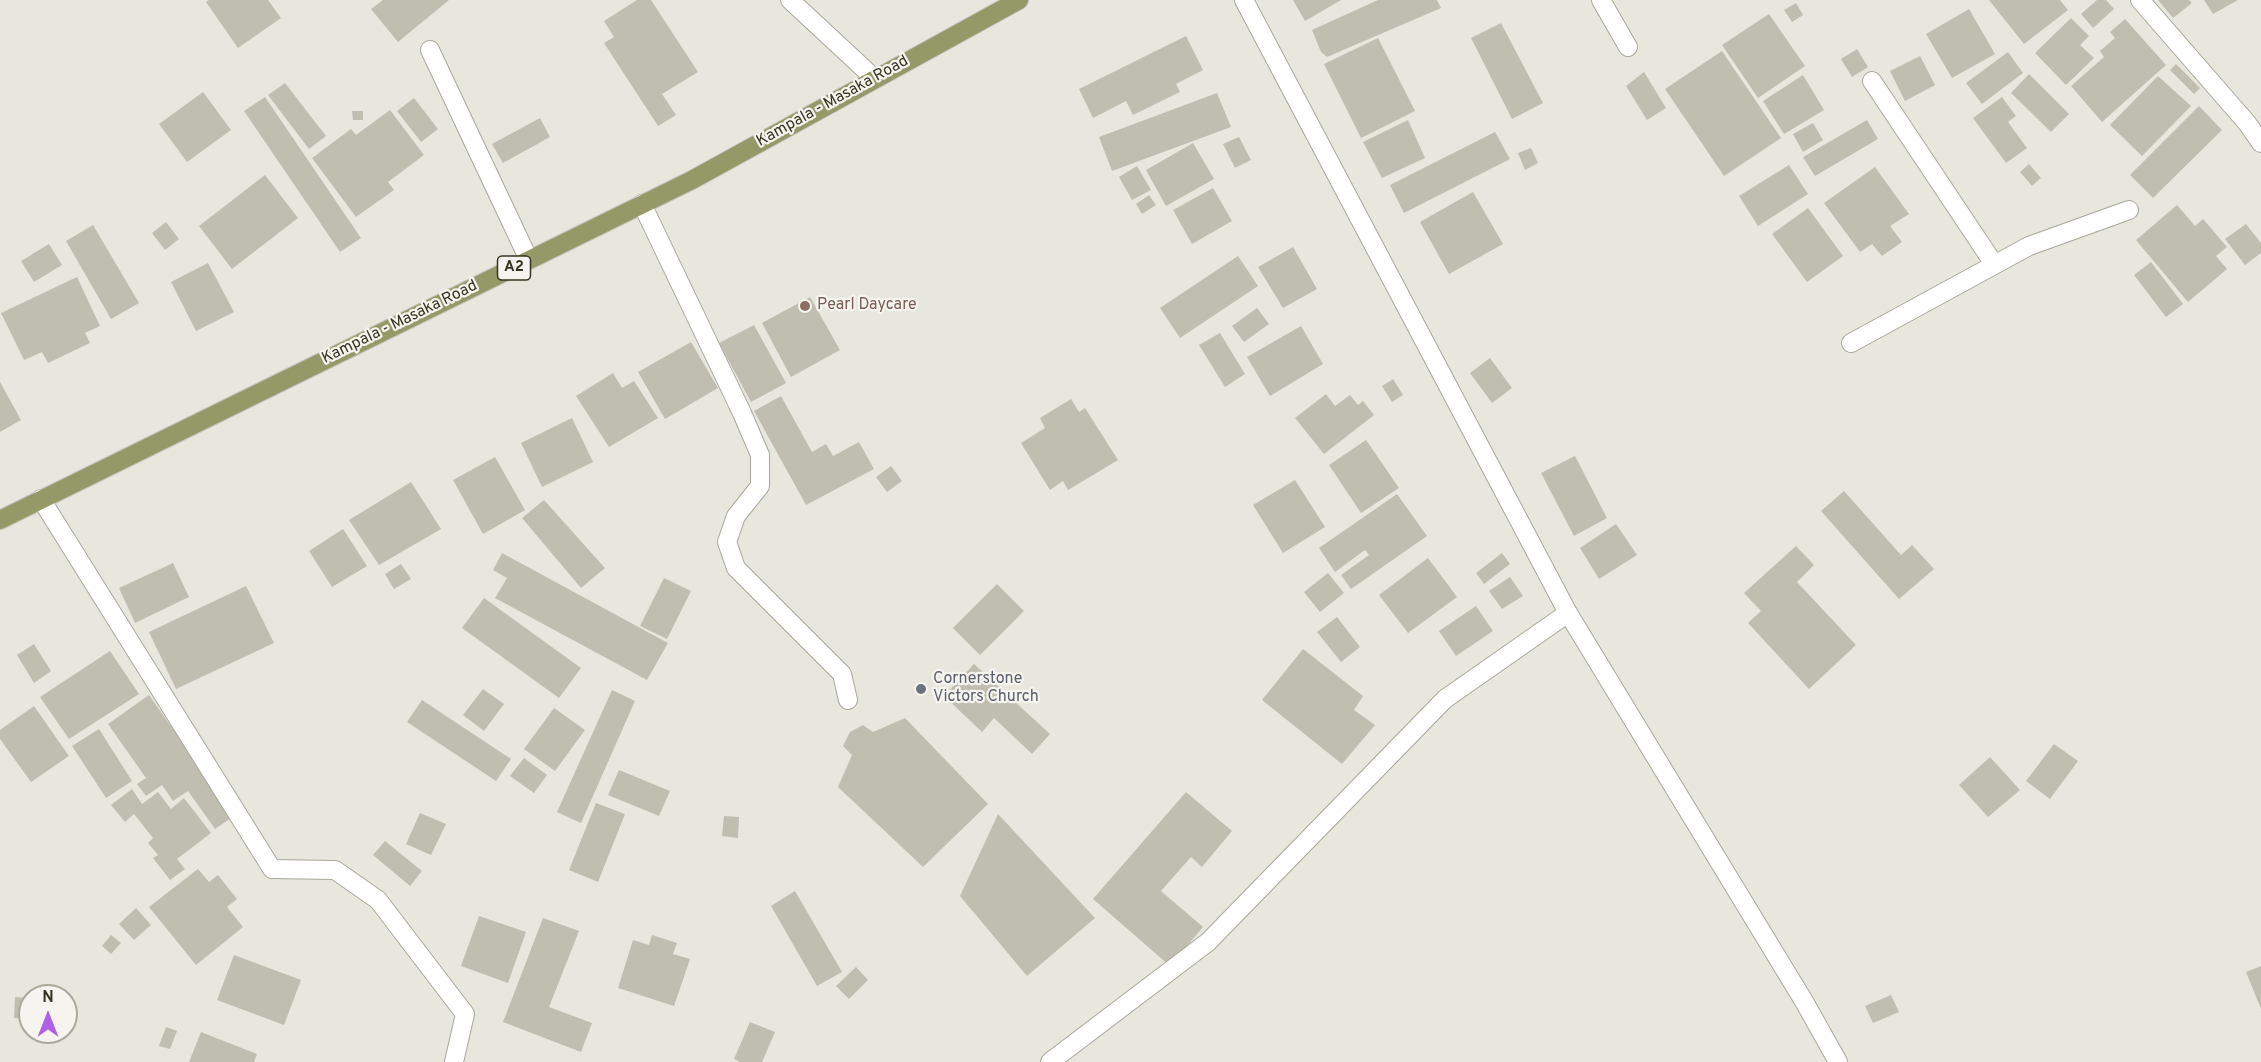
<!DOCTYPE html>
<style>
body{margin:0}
#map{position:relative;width:2261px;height:1062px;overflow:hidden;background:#e8e7de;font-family:Overpass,sans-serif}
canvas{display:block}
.north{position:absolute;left:18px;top:984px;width:60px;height:60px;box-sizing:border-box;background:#f5f4ee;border:2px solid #a8a89c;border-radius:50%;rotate:0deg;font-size:16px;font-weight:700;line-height:24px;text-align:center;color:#343621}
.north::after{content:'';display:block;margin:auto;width:21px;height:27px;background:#b061e3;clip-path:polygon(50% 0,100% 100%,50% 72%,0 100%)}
</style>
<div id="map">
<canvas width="2261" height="1062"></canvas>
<div class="north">N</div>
</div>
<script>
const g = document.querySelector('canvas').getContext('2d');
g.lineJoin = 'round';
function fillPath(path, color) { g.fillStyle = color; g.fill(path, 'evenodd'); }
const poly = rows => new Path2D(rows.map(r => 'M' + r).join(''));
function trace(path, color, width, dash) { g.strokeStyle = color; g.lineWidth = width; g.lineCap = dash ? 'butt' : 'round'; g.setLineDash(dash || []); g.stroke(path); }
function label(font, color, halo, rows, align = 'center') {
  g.font = font + ' Overpass,sans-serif'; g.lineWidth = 4.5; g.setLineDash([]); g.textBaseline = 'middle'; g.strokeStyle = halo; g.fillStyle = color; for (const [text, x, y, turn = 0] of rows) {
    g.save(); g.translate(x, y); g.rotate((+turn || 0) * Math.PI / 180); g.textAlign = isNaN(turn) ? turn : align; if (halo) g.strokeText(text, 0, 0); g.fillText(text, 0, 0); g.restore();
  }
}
const building = poly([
 [209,0,268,0,281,18,238,48,206,2],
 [383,0,449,0,398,42,371,9],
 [637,0,651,0,698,72,662,94,676,115,658,126,604,43,614,37,604,21],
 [1293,0,1341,0,1305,21],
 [1378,0,1437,0,1441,8,1327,57,1321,52,1312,30],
 [1989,0,2060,0,2068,10,2024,44],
 [2097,0,2106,0,2114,9,2093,28,2081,14],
 [2158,0,2189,0,2192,3,2173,18],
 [2204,0,2238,0,2213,14],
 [1796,3,1803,15,1792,22,1784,10],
 [1969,9,1995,54,1952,78,1926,34],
 [1769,14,1805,66,1758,98,1722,45],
 [2071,18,2089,36,2080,45,2094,58,2066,85,2035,53],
 [2125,19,2166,65,2102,122,2071,86,2104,57,2100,51,2115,38,2110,32],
 [1501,23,1543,103,1512,119,1471,38],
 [1186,36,1203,70,1176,84,1180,92,1133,115,1126,101,1093,118,1079,89],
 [1378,38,1415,111,1361,138,1324,64],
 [1857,49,1868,67,1852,77,1841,59],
 [1722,51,1781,138,1724,176,1665,89],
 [2008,52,2023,73,1982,104,1966,83],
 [1920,56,1935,85,1905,101,1890,71],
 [2176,64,2200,88,2194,94,2170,70],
 [1644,72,1666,108,1647,120,1626,86],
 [2029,74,2069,114,2051,132,2011,93],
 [1803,75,1824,110,1784,134,1763,101],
 [2158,76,2191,106,2142,156,2110,125],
 [285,83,326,136,309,149,268,95],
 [203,92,231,130,187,162,159,124],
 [1217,93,1231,127,1112,171,1099,137],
 [265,97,361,238,340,252,244,111],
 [2002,97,2016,116,2008,122,2027,148,2006,163,1973,118],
 [414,98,438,129,421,142,397,111],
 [2199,106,2222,130,2153,198,2130,175],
 [390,110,424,155,388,182,394,190,356,217,312,158,351,129,356,135],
 [352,111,363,111,363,120,353,120],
 [540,118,550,137,503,163,492,144],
 [1408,120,1425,158,1382,178,1363,142],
 [1867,120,1878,139,1815,176,1803,157],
 [1813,123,1823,140,1803,152,1793,134],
 [1495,132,1510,159,1404,213,1390,185],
 [1239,137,1251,160,1235,168,1223,144],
 [1193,143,1214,179,1166,206,1146,170],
 [1531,148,1538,163,1525,170,1518,153],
 [2029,164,2041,178,2032,186,2020,172],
 [1789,165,1808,194,1758,226,1739,196],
 [1137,166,1151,190,1132,200,1119,177],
 [1875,167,1909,214,1890,226,1902,242,1882,256,1872,244,1860,252,1824,203],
 [265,175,298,218,232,269,199,226],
 [1213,188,1232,221,1192,244,1173,210],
 [1473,192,1503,244,1449,274,1420,222],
 [1149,195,1156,205,1142,214,1136,204],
 [2177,205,2195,226,2203,219,2227,247,2216,256,2227,269,2188,302,2136,240],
 [1808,208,1843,256,1807,282,1772,234],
 [166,222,179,239,165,250,152,233],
 [2246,224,2261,243,2261,253,2245,265,2225,239],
 [93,225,139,303,111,319,66,241],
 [49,244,62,265,34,282,21,261],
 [1293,247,1317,289,1283,308,1258,267],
 [1238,256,1258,286,1180,338,1160,308],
 [2151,262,2183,304,2166,317,2134,275],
 [208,263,234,312,196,331,171,282],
 [77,277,100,326,85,333,90,343,48,363,42,352,24,360,1,313],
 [810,297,840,350,791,377,762,323],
 [1257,308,1269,324,1244,342,1232,326],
 [754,325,786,383,751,402,719,343],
 [1301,326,1323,364,1270,396,1247,357],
 [1220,333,1245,374,1225,387,1199,345],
 [691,342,718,388,665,419,638,372],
 [1490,358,1512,388,1492,403,1470,373],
 [613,373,622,388,634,381,658,418,609,447,576,396],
 [1393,379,1403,395,1392,402,1382,386],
 [0,382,21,420,0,432],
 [1326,394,1335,406,1350,395,1358,405,1363,401,1374,415,1324,454,1295,418],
 [781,396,812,452,826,444,833,456,859,442,874,469,806,505,754,411],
 [1071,399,1079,412,1085,408,1118,460,1068,490,1063,481,1050,490,1021,443,1045,428,1040,418],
 [572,418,593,462,542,487,521,443],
 [1366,440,1399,488,1361,513,1329,465],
 [1575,456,1607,518,1574,536,1541,473],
 [495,457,525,510,483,534,453,480],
 [891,466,902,481,887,492,876,477],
 [1295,480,1325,527,1283,553,1253,505],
 [411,482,441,529,379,565,349,520],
 [1844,491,1901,555,1912,545,1934,569,1899,599,1821,511],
 [1397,494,1427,536,1351,589,1341,575,1369,555,1365,550,1335,572,1319,548],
 [544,500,605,568,581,588,522,518],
 [1616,524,1637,555,1599,579,1580,548],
 [343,529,367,566,332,587,309,551],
 [1796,546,1814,565,1797,582,1856,645,1809,689,1748,623,1761,611,1744,593],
 [502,553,668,643,647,680,495,598,507,578,493,570],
 [1502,553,1510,564,1484,584,1476,573],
 [1428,558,1457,597,1408,633,1379,595],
 [173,563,189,597,135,623,119,588],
 [401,564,411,579,394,589,385,574],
 [1328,573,1344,593,1320,612,1304,592],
 [1510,577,1523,596,1502,609,1489,591],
 [664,578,691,591,667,639,640,626],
 [997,584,1024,611,980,655,953,628],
 [246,586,274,643,176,689,149,632],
 [484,598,581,668,559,698,462,628],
 [1476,606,1493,631,1456,656,1439,631],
 [1337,617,1360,647,1341,662,1317,632],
 [34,644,51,671,34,683,17,655],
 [1303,649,1363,696,1354,710,1375,725,1342,764,1262,700],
 [110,651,139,694,69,739,40,697],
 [974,664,1050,734,1032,754,994,718,982,732,944,696],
 [483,689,504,704,484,731,463,715],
 [612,690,635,701,581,823,557,812],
 [149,695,234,816,215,829,188,791,173,801,162,785,146,796,137,784,146,778,108,724],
 [422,700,511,759,496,781,407,722],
 [34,706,69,756,31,782,0,739,0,730],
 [554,708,585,730,555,771,524,749],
 [905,718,988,804,923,867,838,787,852,755,843,746,850,732,863,725,873,732],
 [99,729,132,781,106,798,72,746],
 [2054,744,2078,761,2050,799,2026,781],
 [1990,757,2020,790,1988,817,1959,785],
 [524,758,547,775,534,793,510,776],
 [619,770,670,791,659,816,608,795],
 [132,789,142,804,158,792,171,809,184,798,211,833,177,859,185,869,170,880,153,858,158,855,148,843,153,838,134,814,125,822,111,805],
 [1186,792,1232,831,1202,867,1191,857,1161,891,1203,927,1170,966,1093,899],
 [596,803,625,814,598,882,569,870],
 [420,813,446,824,431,855,406,844],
 [998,814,1095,918,1027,976,960,896],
 [724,816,739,817,738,838,722,836],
 [385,841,422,871,410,886,373,855],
 [198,869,209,882,218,875,237,899,227,907,243,927,196,965,149,907],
 [795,891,842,972,817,986,771,906],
 [136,908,151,925,134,940,119,924],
 [479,916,526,932,508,983,461,966],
 [543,918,579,931,549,1007,592,1023,581,1052,503,1022],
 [111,935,121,943,111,954,102,946],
 [652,935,677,943,673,954,690,959,674,1006,618,988,633,940,649,945],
 [234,955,301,980,284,1025,217,1000],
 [2261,966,2261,1009,2246,972],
 [856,967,868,980,849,999,836,986],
 [1891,995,1899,1012,1873,1023,1865,1006],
 [15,997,30,998,30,1019,14,1018],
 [66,1000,74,1000,73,1022,66,1021],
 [750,1022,775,1032,762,1062,740,1062,734,1059],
 [166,1027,177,1031,170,1049,159,1046],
 [201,1032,257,1054,254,1062,189,1062]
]);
const minor = poly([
 [790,0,875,79],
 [1601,0,1628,47],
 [2140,0,2247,123,2261,143],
 [430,50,529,260],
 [1872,81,1994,264],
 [642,204,742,413,760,455,760,486,736,516,727,542,736,568,842,674,848,700],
 [1851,343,2029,246,2129,210],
 [41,499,272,869,335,870,378,900,465,1014,454,1062],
 [1050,1062,1208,942,1445,699,1568,613]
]);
const tertiary = poly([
 [1244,0,1568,613,1805,1003,1838,1062]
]);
const primary = poly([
 [0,520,692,180,1019,0]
]);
const markers = [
 [805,306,6,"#8d6e63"],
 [921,689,6,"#6b7280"]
];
const shields = [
 [514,268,33]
];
const shieldNames = [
 ["A2",514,268]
];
const streetNames = [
 ["Kampala - Masaka Road",833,102,-29],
 ["Kampala - Masaka Road",400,323,-26]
];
const educationNames = [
 ["Pearl Daycare",817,306]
];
const worshipNames = [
 ["Cornerstone",933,680],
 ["Victors Church",933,698]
];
fillPath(building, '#bfbeb1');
trace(minor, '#a7a79a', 20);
trace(tertiary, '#a7a79a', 20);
trace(primary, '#c2c3bc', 20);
trace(minor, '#fff', 18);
trace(tertiary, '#fff', 18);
trace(primary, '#949967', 18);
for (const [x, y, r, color] of markers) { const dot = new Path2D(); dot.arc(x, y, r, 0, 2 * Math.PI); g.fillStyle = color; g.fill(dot); trace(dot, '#f5f4ee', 2); }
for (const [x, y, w] of shields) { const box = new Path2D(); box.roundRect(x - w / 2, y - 12, w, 24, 4.5); g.fillStyle = '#f5f4ee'; g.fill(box); trace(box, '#343621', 1.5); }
label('bold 15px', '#343621', null, shieldNames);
label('16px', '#343621', '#f5f4ee', streetNames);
label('16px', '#785e54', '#f5f4ee', educationNames, 'left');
label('16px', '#5b616d', '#f5f4ee', worshipNames, 'left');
</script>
